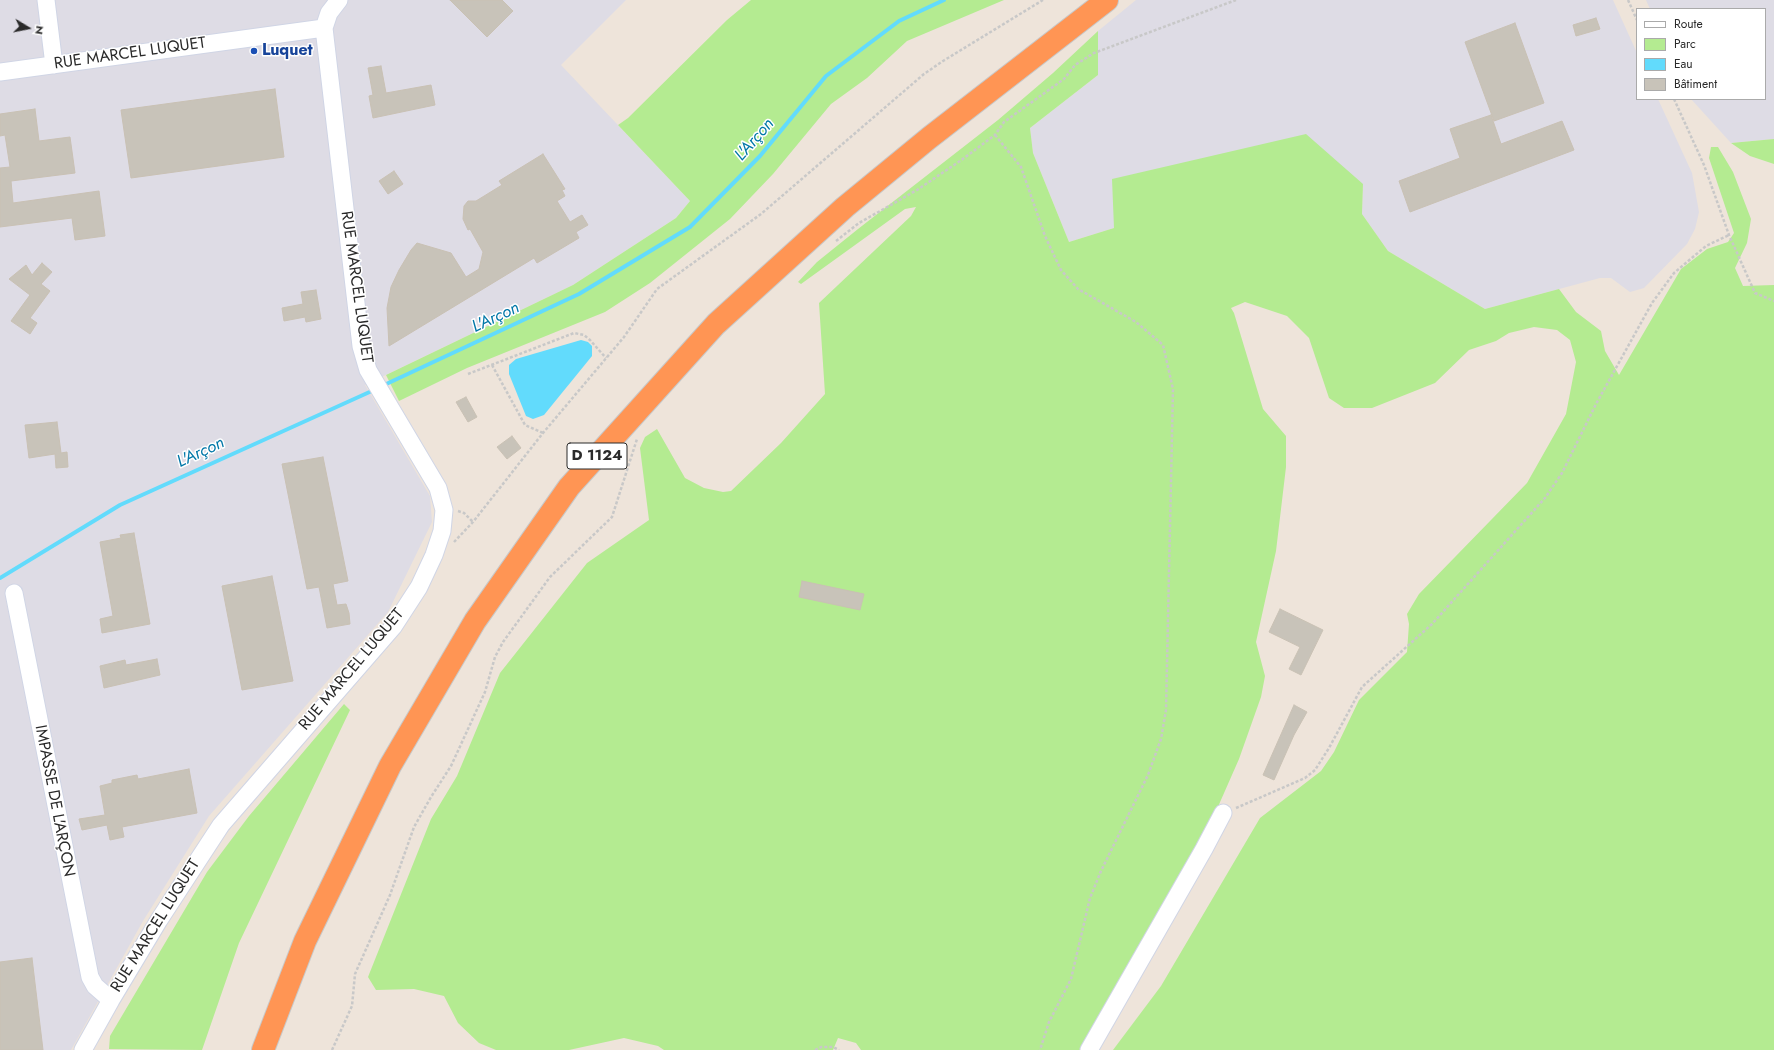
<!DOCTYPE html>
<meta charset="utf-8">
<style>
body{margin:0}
#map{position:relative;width:1774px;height:1050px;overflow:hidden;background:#eee4da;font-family:Jost,sans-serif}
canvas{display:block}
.legend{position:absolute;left:1636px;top:8px;width:130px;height:92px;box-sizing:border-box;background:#fff;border:1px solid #aaa;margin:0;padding:5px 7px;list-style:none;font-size:12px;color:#2a2a2a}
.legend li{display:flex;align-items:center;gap:8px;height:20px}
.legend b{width:20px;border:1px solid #aaa}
.north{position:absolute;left:8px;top:8px;width:40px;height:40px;-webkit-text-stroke:3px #fff;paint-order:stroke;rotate:100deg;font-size:11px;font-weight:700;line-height:16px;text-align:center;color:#2a2a2a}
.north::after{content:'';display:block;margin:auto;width:14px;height:18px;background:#2a2a2a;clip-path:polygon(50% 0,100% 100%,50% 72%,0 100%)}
</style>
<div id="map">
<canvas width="1774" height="1050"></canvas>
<ul class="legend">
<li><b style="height:5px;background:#fff"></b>Route</li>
<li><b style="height:11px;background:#b4eb91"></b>Parc</li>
<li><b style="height:11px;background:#62dbfc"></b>Eau</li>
<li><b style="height:11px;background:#c8c3b9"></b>Bâtiment</li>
</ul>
<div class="north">N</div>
</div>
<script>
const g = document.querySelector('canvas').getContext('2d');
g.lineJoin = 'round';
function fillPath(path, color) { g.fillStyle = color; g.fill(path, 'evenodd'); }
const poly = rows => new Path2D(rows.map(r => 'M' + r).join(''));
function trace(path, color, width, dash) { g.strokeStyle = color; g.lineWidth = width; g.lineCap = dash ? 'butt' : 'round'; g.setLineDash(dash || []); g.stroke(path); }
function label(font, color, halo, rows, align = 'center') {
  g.font = font + ' Jost,sans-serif'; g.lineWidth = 3; g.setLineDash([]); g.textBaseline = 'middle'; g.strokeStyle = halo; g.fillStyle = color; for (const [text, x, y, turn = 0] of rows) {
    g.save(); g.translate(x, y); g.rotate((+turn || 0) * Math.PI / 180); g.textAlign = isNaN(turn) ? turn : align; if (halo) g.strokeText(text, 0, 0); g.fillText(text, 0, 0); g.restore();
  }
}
const industrial = poly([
 [0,0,626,0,561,65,690,201,676,218,573,285,365,385,430,496,432,522,388,612,209,816,143,921,71,1050,0,1050],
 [1136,0,1613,0,1637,53,1637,99,1658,99,1692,173,1699,212,1695,229,1687,244,1644,288,1630,292,1611,278,1600,278,1485,309,1388,251,1362,214,1363,184,1114,228,1069,242,1033,153,1030,128,1098,75,1098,31],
 [1646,0,1774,0,1774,139,1731,143,1691,99,1765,99,1765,9,1650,9]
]);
const green = poly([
 [751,0,1004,0,907,41,867,78,831,104,773,174,730,219,650,283,605,312,467,368,399,401,386,375,573,285,676,218,690,201,618,125,628,118,727,20],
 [1098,31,1098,75,1030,128,1033,153,1069,242,1114,228,1112,179,1306,134,1363,184,1362,214,1388,251,1485,309,1559,289,1576,312,1601,331,1605,351,1619,375,1681,269,1707,249,1728,242,1734,233,1709,158,1711,147,1718,147,1733,172,1751,219,1747,243,1735,268,1743,286,1774,285,1774,1050,1113,1050,1161,986,1260,818,1321,771,1334,752,1359,700,1407,652,1409,624,1407,614,1419,594,1527,483,1566,414,1576,362,1570,340,1557,330,1534,327,1509,333,1496,341,1469,350,1435,383,1372,408,1344,408,1329,398,1309,338,1287,316,1245,302,1231,308,1234,313,1263,409,1286,436,1286,467,1276,551,1256,642,1265,676,1261,697,1239,759,1217,809,1081,1050,861,1050,856,1043,838,1038,833,1050,664,1050,658,1046,624,1038,569,1050,496,1050,479,1043,458,1023,444,996,414,989,376,990,368,977,431,819,457,776,500,673,587,563,649,520,640,448,645,437,657,429,685,478,704,488,723,492,731,491,781,443,825,394,819,303,911,216,916,207,905,209,801,284,798,282,817,262,858,229,998,120,1053,73],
 [1774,139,1774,164,1750,156,1731,143],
 [344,704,350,710,239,943,202,1050,109,1049,110,1036,207,872,249,816]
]);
const water = poly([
 [581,340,588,342,592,346,592,356,544,415,533,419,526,416,509,374,509,365,516,359]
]);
const stream = poly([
 [382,386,579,294,690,227,760,156,826,76,899,21,944,0],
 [0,578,120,505,374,390]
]);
const building = poly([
 [450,0,502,0,513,11,487,37,450,0],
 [1596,18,1600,29,1576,36,1573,25,1596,18],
 [1515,23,1544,103,1494,121,1465,42,1515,23],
 [381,66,386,93,431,85,435,105,373,118,369,96,373,95,368,68,381,66],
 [275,89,284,157,131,178,121,110,275,89],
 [35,109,39,141,70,137,75,173,11,181,13,203,99,191,105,236,75,240,72,218,0,227,0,168,10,167,5,135,0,136,0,114,35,109],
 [1491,115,1501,144,1562,121,1574,150,1410,212,1399,181,1460,158,1450,129,1491,115],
 [543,154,565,189,562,190,565,196,557,201,570,222,582,215,588,225,576,232,579,238,537,263,534,258,389,346,387,308,391,287,399,270,411,250,417,243,451,253,466,277,479,269,483,252,470,229,468,230,463,219,464,206,468,201,476,201,502,185,499,181,543,154],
 [394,171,403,184,388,194,379,181,394,171],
 [42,263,52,272,41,284,50,291,30,318,37,323,30,334,11,321,30,295,9,279,26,265,32,275,42,263],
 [316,290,321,319,306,322,305,317,284,321,282,308,303,304,301,292,316,290],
 [466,397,477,417,468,422,456,402,466,397],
 [57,422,61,453,67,452,68,467,56,468,55,454,29,458,25,425,57,422],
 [512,436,521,448,507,459,497,447,512,436],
 [323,457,348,581,333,584,337,605,346,604,349,613,350,624,327,628,319,587,307,589,282,464,323,457],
 [134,533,150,624,102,633,100,619,113,616,100,542,121,538,120,535,134,533],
 [272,576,293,681,242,690,222,586,272,576],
 [802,581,864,594,860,610,799,597,802,581],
 [1280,609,1323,630,1301,675,1289,669,1300,647,1269,632,1280,609],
 [157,659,160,675,104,688,100,666,125,660,126,665,157,659],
 [1294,705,1307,712,1294,735,1274,780,1263,775,1294,705],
 [189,769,197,813,122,827,124,837,110,840,107,825,82,830,79,819,105,815,100,786,112,783,112,780,137,775,138,779,189,769],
 [32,958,43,1050,0,1050,0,962,32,958]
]);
const path = poly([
 [1628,0,1637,20],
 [1674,99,1704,165,1729,235,1755,293,1774,301],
 [995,135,1021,167,1045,236,1061,270,1078,289,1136,322,1163,345,1173,389,1166,710,1161,739,1148,775,1101,871,1090,898,1071,979,1049,1022,1040,1050],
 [836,241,859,223,917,190,960,161,995,135,1004,122,1064,79,1075,65,1094,53,1236,0],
 [492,365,525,425,543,433],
 [468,374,574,333,584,335,590,340,606,358],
 [458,511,464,513,473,522],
 [454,542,473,522,543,433,624,337,657,289,761,214,924,74,943,61,1043,0],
 [1236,808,1305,778,1315,770,1329,748,1362,687,1432,624,1545,498,1562,473,1596,404,1652,303,1674,273,1706,246,1729,235],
 [332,1050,352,1006,355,974,390,895,414,827,431,797,451,766,485,692,495,657,503,642,550,577,612,517,637,439],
 [815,1050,821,1047,833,1047,839,1050]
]);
const minor = poly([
 [46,0,54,65],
 [0,72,324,28],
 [14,593,90,977,95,986,111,1000],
 [83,1050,111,1000,159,920,221,825,393,627,419,587,434,555,442,531,444,510,438,488,368,370,361,346,324,28,329,13,339,0],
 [1089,1050,1204,849,1223,813]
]);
const highway = poly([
 [263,1050,305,941,390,766,475,621,569,487,716,324,845,207,929,138,1107,0]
]);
const markers = [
 [254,51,4,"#1a4fb4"]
];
const shields = [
 [597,456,60]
];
const shieldNames = [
 ["D 1124",597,456]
];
const transitNames = [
 ["Luquet",262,51]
];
const streetNames = [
 ["RUE MARCEL LUQUET",130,54,-8],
 ["RUE MARCEL LUQUET",356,287,82],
 ["RUE MARCEL LUQUET",352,670,-50],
 ["IMPASSE DE L'ARÇON",54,801,79],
 ["RUE MARCEL LUQUET",156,926,-58]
];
const waterNames = [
 ["L'Arçon",755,140,-49],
 ["L'Arçon",496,318,-25],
 ["L'Arçon",201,453,-25]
];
fillPath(industrial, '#dedce5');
fillPath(green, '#b4eb91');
fillPath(water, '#62dbfc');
trace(stream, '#62dbfc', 4);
fillPath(building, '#c8c3b9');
trace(building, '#c9c1b4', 1);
trace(minor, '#d0d5e5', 19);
trace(highway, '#c8c8c8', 24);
trace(path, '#c8c8c8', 2.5, [3, 2]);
trace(minor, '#fff', 17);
trace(highway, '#ff9554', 22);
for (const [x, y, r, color] of markers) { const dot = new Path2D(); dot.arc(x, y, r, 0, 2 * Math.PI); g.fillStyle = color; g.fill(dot); trace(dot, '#fff', 1.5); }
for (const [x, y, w] of shields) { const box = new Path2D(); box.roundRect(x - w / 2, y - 13, w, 26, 3); g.fillStyle = '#fff'; g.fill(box); trace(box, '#2a2a2a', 1); }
label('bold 15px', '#2a2a2a', null, shieldNames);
label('bold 16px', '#164399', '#fff', transitNames, 'left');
label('16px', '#2a2a2a', '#fff', streetNames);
label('italic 17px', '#0077a8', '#fff', waterNames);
</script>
